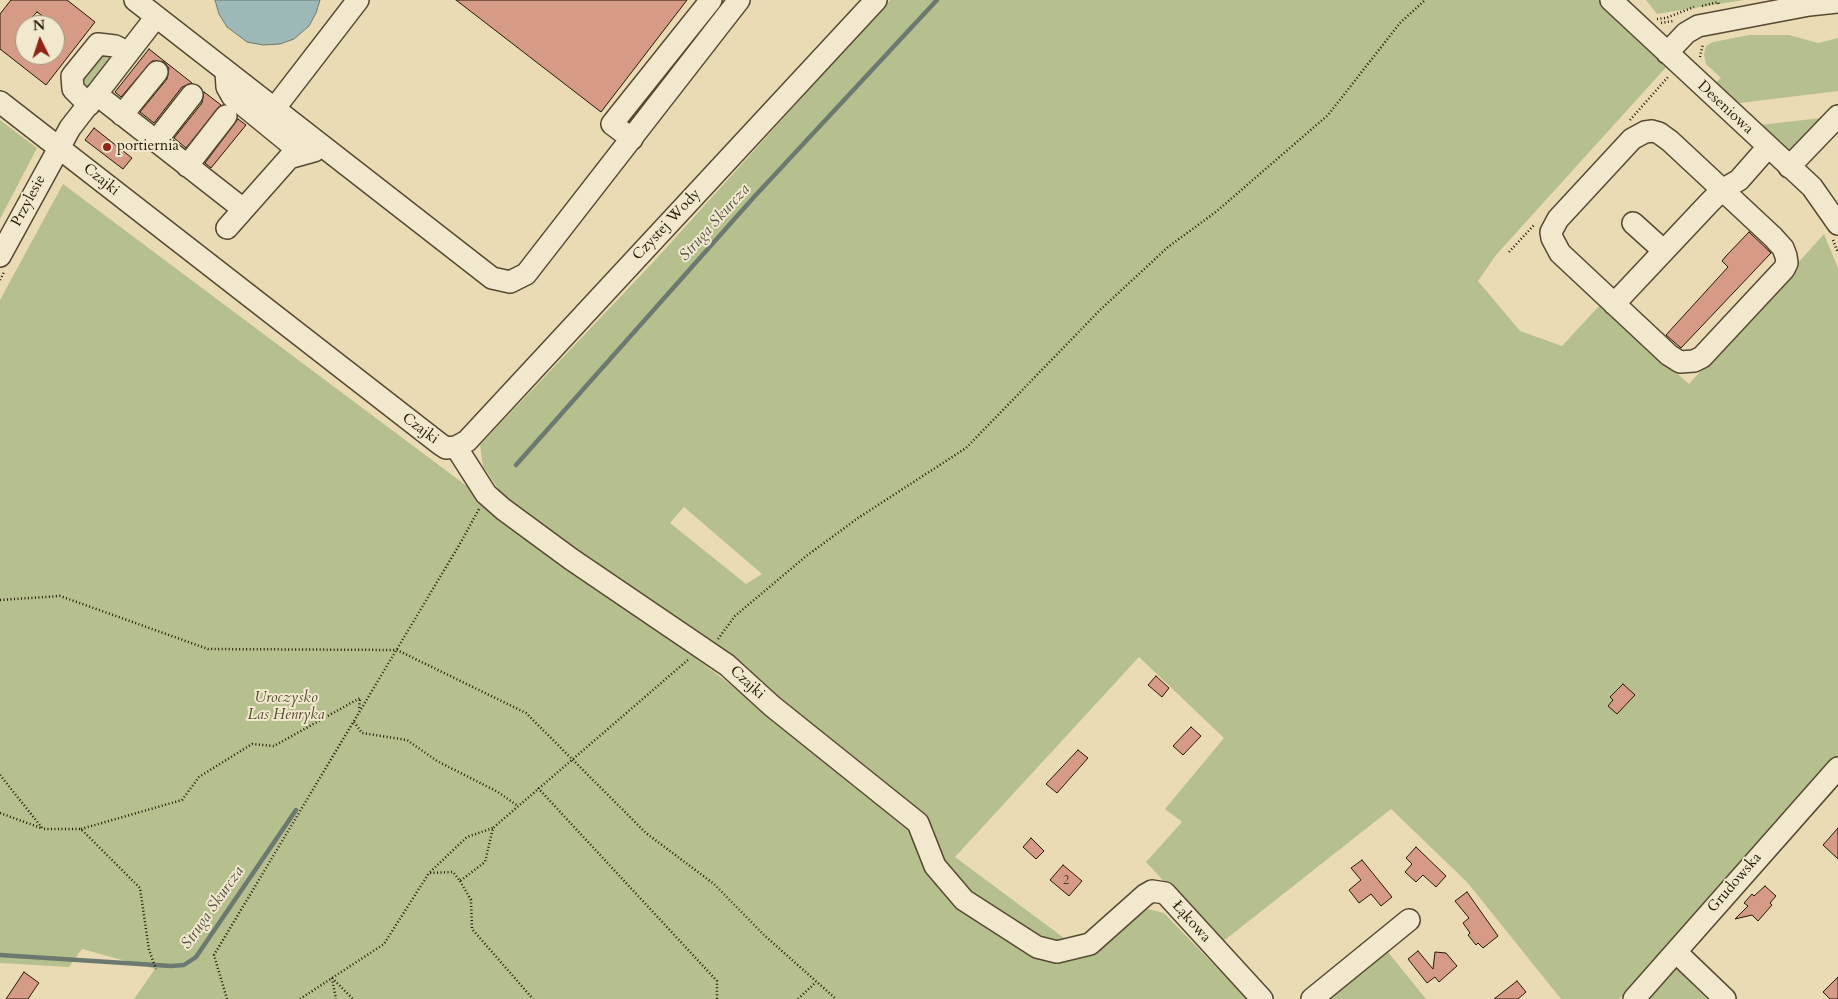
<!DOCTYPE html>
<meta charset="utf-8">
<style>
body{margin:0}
#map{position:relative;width:1838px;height:999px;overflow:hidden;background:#ebdbb4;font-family:Cardo,serif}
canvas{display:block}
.north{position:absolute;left:15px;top:15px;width:50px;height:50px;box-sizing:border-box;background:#f2e8ce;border:1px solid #a0957e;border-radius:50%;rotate:356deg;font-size:14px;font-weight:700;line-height:20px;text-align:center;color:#251807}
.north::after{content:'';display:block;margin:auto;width:18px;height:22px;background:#8f2418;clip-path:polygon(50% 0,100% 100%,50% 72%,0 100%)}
</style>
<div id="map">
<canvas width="1838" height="999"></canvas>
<div class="north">N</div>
</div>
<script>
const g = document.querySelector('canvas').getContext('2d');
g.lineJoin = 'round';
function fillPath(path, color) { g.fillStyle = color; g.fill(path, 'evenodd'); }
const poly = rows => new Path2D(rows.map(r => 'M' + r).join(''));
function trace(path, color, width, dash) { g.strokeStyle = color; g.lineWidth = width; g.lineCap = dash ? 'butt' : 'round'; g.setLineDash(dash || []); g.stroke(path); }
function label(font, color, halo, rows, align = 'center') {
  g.font = font + ' Cardo,serif'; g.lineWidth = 4; g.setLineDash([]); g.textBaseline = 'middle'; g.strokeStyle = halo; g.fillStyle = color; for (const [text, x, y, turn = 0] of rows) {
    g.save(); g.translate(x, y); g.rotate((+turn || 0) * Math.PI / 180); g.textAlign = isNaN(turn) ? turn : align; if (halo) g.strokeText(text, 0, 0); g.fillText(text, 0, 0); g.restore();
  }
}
const green = poly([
 [890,0,1599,0,1669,64,1496,255,1478,281,1520,331,1562,346,1600,305,1689,384,1824,234,1838,268,1838,762,1658,963,1619,999,1561,999,1467,882,1391,809,1221,943,1146,862,1182,822,1165,809,1224,738,1139,657,955,857,1087,955,1148,909,1164,913,1247,999,134,999,155,969,82,949,69,967,0,963,0,300,63,184,666,635,927,836,612,576,501,493,483,466,480,445,657,258],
 [684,507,762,574,746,584,670,523],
 [1646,0,1744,0,1657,14],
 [1749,35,1789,35,1818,43,1838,38,1838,91,1740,103,1712,85,1721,78,1706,64,1704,55,1706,46,1713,42],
 [106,55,112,59,93,89,85,90,84,80,101,58],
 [1821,118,1793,153,1760,125],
 [0,120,37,148,0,219],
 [1388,952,1426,999,1331,999],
 [1674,966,1707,999,1644,999]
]);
const water = poly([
 [215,0,320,0,316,13,309,26,294,39,280,44,263,45,247,42,227,27,219,14,215,0]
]);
const stream = poly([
 [516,465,754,197,937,0],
 [0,955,171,966,184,965,196,957,296,810]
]);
const building = poly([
 [11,0,67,0,95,22,46,85,0,49,0,14,11,0],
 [37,12,55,25,55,55,25,55,25,25,37,12],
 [456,0,687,0,601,112,456,0],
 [149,49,192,83,182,87,154,123,140,112,167,79,169,68,164,62,152,61,121,97,115,92,149,49],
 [204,92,221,105,186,148,174,138,202,103,204,92],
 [238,119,246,125,211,168,205,163,238,119],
 [94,128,132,158,123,169,85,140,94,128],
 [1749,232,1771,253,1681,348,1666,335,1728,267,1722,261,1726,256,1749,232],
 [1156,676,1169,688,1162,697,1148,685,1156,676],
 [1623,684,1635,695,1617,714,1608,706,1613,700,1610,697,1623,684],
 [1191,727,1201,736,1183,755,1173,746,1191,727],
 [1078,750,1088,758,1057,793,1046,784,1078,750],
 [1838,828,1838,859,1823,845,1838,828],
 [1031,838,1044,851,1036,859,1023,847,1031,838],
 [1416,847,1446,876,1436,887,1423,875,1416,882,1405,872,1412,864,1406,858,1416,847],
 [1362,860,1392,897,1381,906,1371,894,1359,903,1349,890,1361,880,1351,868,1362,860],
 [1063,865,1082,881,1069,896,1050,880,1063,865],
 [1765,886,1776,896,1770,903,1772,905,1758,921,1752,915,1735,919,1748,906,1744,903,1752,894,1754,896,1765,886],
 [1467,892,1498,936,1483,948,1478,943,1476,945,1468,935,1470,933,1463,923,1469,918,1455,901,1467,892],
 [1418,951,1433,969,1435,952,1446,953,1457,966,1439,982,1435,977,1427,983,1408,959,1418,951],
 [24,972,39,983,36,987,28,999,6,999,24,972],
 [1838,977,1838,999,1830,999,1823,992,1838,977],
 [1517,981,1526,992,1518,999,1494,999,1517,981]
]);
const path = poly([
 [1702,6,1718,2,1719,5],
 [1657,19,1666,18,1694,7],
 [1661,23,1673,21],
 [1700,57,1703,44],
 [1630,120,1668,77],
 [1833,240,1838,253],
 [1509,252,1535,224],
 [0,280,4,272],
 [0,600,60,596,208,649,397,650,526,713,646,833,714,884,764,935,836,999],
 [718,639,735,616,805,557,858,518,966,448,1100,310,1168,247,1217,211,1328,115,1400,23,1425,0],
 [354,722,362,733,407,740,437,761,498,792,518,806],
 [0,775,43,829,81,829,140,888,149,950,156,969],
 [538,788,717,981,717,999],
 [0,813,41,828],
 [81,829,182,800,199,777,252,744,274,746,360,698,359,710],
 [430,872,467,837,493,828],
 [460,881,471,900,472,929,533,999],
 [332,978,353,999],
 [332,978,336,999],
 [227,999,214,955,461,542,479,509],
 [300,999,384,944,429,873,453,872,460,881,485,862,493,828,689,659],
 [798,999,816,982]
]);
const minor = poly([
 [135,0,492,278,510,282,526,274,739,0],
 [1611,0,1812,187,1838,224],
 [1667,53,1686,33,1698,26,1809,5,1838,2],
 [226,72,227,87,232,96,303,154],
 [96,94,243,209],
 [0,102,440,444,446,448,456,447,467,441,876,0],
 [89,105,73,89,72,76,98,44,115,46,127,52],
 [274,109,358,0],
 [122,115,157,72],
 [1652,131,1659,133,1670,141,1773,237,1783,248,1786,256,1787,263,1784,269,1702,357,1694,361,1680,362,1669,355,1560,253,1552,238,1551,232,1558,219,1632,139,1645,132,1652,131],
 [632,139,612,124,711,0],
 [156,141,192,95],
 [187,166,226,116],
 [1789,167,1838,116],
 [1633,223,1664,251],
 [227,228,289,158,314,151,320,145],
 [0,256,70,128,156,17],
 [1614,304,1709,203,1722,190,1739,180,1768,147],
 [456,447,486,494,503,509,571,559,727,665,772,706,918,823,935,866,964,900,1037,947,1057,952,1090,944,1145,895,1152,891,1165,893,1262,999],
 [1676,952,1725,999],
 [1312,999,1409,920],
 [1634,999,1838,768]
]);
const markers = [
 [107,147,5,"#8f2418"]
];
const numberNames = [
 ["2",1066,881]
];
const streetNames = [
 ["Deseniowa",1725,108,43],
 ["Czajki",101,180,39],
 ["Przylesie",29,201,-62],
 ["Czystej Wody",667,225,-47],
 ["Czajki",420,429,37],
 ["Czajki",747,683,42],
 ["Grudowska",1735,883,-49],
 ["Łąkowa",1191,922,48]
];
const poiNames = [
 ["portiernia",117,147]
];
const parkNames = [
 ["Uroczysko",286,699],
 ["Las Henryka",286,716]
];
const waterNames = [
 ["Struga Skurcza",715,223,-48],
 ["Struga Skurcza",213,908,-55]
];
fillPath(green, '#b6c08e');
fillPath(water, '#9cb9b7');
trace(water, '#6c7971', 1);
trace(stream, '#6c7971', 4.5);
fillPath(building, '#d59b87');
trace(building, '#251807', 1);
trace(minor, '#564932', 24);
trace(path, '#251807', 2.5, [1, 2.5]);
trace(minor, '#f2e8ce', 21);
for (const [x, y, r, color] of markers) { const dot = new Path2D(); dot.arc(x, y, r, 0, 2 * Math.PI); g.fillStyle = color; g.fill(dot); trace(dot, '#f2e8ce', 2); }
label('12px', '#513927', null, numberNames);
label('15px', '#251807', '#f2e8ce', streetNames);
label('15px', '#251807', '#f2e8ce', poiNames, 'left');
label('italic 15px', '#504a30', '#f2e8ce', parkNames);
label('italic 16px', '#4f5045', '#f2e8ce', waterNames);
</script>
